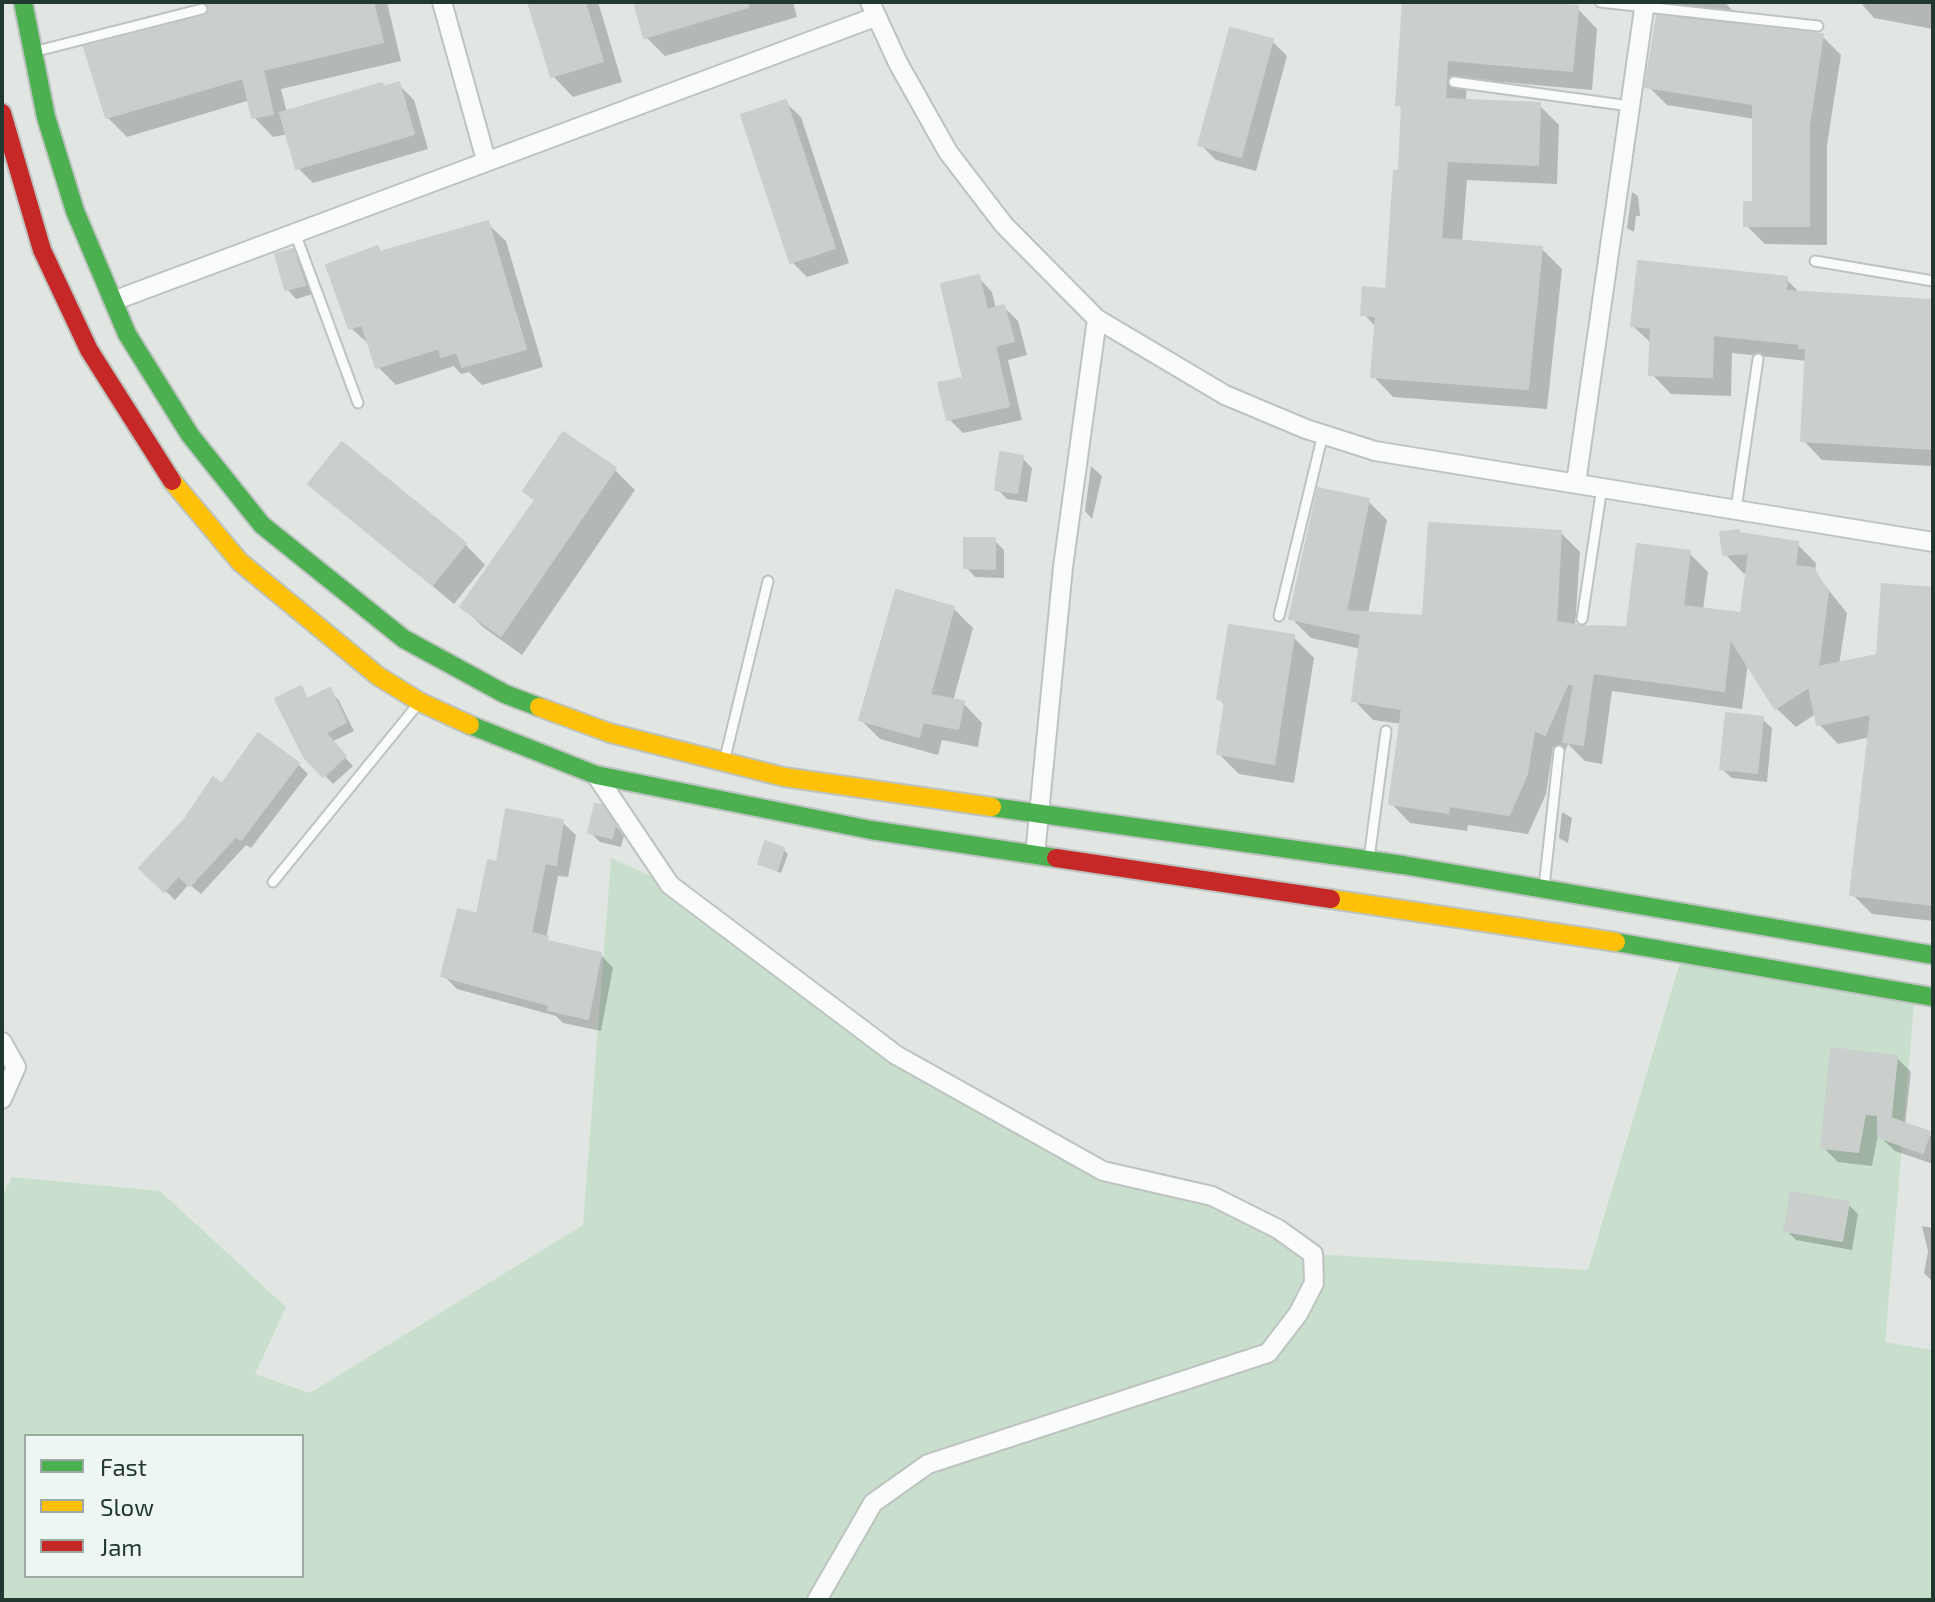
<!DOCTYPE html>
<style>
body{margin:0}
#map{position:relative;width:1935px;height:1602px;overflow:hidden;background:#e1e6e3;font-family:"Exo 2",sans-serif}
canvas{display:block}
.frame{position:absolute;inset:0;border:4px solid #20382f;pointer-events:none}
.legend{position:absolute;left:24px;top:1434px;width:280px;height:144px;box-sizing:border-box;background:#eef6f1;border:2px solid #9caaa3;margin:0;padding:10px 14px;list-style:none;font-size:24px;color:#20382f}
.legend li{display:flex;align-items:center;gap:16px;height:40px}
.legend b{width:40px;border:2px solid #9caaa3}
</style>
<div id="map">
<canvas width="1935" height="1602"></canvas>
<div class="frame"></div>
<ul class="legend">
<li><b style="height:10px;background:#4caf50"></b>Fast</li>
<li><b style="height:10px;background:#ffc107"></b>Slow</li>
<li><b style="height:10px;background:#c62828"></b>Jam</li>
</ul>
</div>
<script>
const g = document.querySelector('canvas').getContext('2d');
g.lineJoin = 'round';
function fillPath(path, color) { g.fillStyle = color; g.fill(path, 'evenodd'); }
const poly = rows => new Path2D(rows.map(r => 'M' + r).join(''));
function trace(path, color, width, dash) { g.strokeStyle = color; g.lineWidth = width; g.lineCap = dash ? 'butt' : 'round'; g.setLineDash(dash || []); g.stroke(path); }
const green = poly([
 [611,858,670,885,896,1055,1103,1171,1212,1196,1313,1254,1588,1270,1683,952,1915,994,1885,1342,1933,1350,1933,1600,2,1600,2,1197,12,1177,160,1191,286,1307,255,1374,310,1393,583,1225],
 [26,1436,302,1436,302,1576,26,1576]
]);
const shadow = poly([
 [208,2,387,2,401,61,281,89,287,113,399,85,414,100,428,149,313,183,298,168,288,134,273,137,254,117,250,100,127,137,107,117,212,10],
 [530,2,598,2,622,82,573,97,553,76],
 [636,2,793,2,797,17,665,56,646,37],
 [1405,2,1509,2,1577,8,1597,29,1592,90,1467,79,1466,102,1539,105,1559,125,1557,184,1467,180,1462,243,1542,249,1562,269,1547,409,1393,397,1373,376,1377,328,1364,314,1387,291,1401,174,1404,110,1398,104],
 [1663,2,1724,2,1744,21,1743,27,1822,36,1841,55,1827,145,1827,245,1765,244,1746,225,1755,204,1755,119,1667,105,1648,86,1681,21],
 [1860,2,1933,2,1933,29,1874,18],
 [1272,41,1287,56,1256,171,1216,160,1200,144],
 [785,102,801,117,849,263,807,277,792,262],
 [1632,192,1638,196,1640,216,1636,216,1634,232,1627,228],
 [487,223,506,241,543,367,482,385,469,372,461,374,454,366,396,385,378,367,371,346,351,328,378,249,383,254],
 [292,252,302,261,313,294,296,299,287,289],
 [978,277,992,292,996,309,1004,307,1018,321,1027,355,1008,360,1022,420,963,433,949,419,965,379],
 [1786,279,1801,294,1933,302,1933,466,1822,460,1803,440,1807,361,1732,353,1731,396,1671,394,1652,374,1652,344,1633,326],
 [1022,458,1032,468,1027,502,1007,499,997,489],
 [1091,466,1102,476,1092,519,1085,511],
 [614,469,635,490,522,655,483,627,462,607,536,502,525,491],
 [311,484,465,544,485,565,454,604],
 [1368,501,1387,520,1368,614,1425,618,1561,533,1580,552,1575,627,1629,629,1689,553,1708,572,1703,610,1743,615,1748,573,1744,574,1725,554,1741,536,1797,544,1816,563,1815,573,1847,613,1839,665,1879,657,1933,590,1933,921,1872,914,1852,894,1871,737,1838,744,1819,724,1817,713,1796,727,1776,708,1748,663,1742,709,1612,691,1602,764,1585,761,1568,744,1564,753,1553,747,1546,794,1528,834,1468,825,1467,831,1410,823,1391,803,1402,724,1373,720,1354,700,1361,649,1311,638,1291,618],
 [994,540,1004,550,1004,578,975,577,966,567],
 [953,608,973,628,953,701,963,703,982,723,978,747,942,740,938,755,880,739,861,720],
 [1293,637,1314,658,1294,783,1239,774,1219,754,1226,706,1219,699],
 [300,689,310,700,329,691,338,699,354,731,331,742,353,766,333,784,305,755],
 [1762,719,1772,728,1767,782,1732,778,1722,769],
 [298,764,308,774,251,848,246,845,201,894,189,884,175,900,142,868,223,787],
 [601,807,624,836,621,847,600,842,590,832],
 [1562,812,1572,818,1568,843,1559,838],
 [562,822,576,835,568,877,558,876,546,939,553,945,600,954,613,968,601,1031,563,1023,556,1016,457,989,443,975,479,916,499,864],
 [783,849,788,854,781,873,760,864],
 [1896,1057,1911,1072,1905,1125,1933,1137,1933,1164,1895,1151,1878,1135,1872,1166,1838,1162,1823,1147],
 [1848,1204,1858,1214,1852,1250,1796,1240,1786,1230],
 [1922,1226,1933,1228,1933,1282,1924,1273,1928,1251]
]);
const building = poly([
 [204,2,373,2,383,42,263,70,273,114,252,118,243,78,106,118,84,47,204,16,209,10,204,2],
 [528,2,585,2,603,61,551,77,528,2],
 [634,2,748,2,748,7,644,38,634,2],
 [1403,2,1531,2,1578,6,1572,71,1447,60,1445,99,1540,103,1538,165,1447,161,1441,239,1542,247,1528,389,1371,377,1376,316,1361,315,1363,287,1386,289,1394,171,1399,171,1402,105,1396,105,1403,2],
 [1657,16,1823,34,1809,125,1809,226,1744,226,1744,202,1753,202,1753,104,1645,87,1657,16],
 [1230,28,1273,39,1241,157,1198,145,1230,28],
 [399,82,414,134,296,169,280,113,382,83,384,87,399,82],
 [786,100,835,248,790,263,741,115,786,100],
 [488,221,526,349,462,367,457,352,441,357,439,348,376,368,362,325,349,329,326,265,378,246,380,252,488,221],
 [293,249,305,285,285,290,275,254,293,249],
 [1638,261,1787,277,1786,291,1933,300,1933,449,1801,441,1806,348,1799,348,1800,344,1713,335,1712,377,1649,375,1651,328,1631,326,1638,261],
 [979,275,987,310,1004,305,1014,341,995,346,1009,406,947,420,938,383,963,378,941,284,979,275],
 [563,432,616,468,501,636,460,607,535,500,523,491,563,432],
 [342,442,466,543,432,585,308,484,342,442],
 [1000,452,1023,456,1017,493,995,490,1000,452],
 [1318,488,1369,499,1346,611,1423,616,1429,523,1561,531,1556,622,1582,626,1627,627,1637,544,1690,551,1683,606,1741,613,1749,553,1723,555,1720,532,1739,530,1739,533,1798,542,1795,566,1813,568,1828,592,1818,667,1877,655,1882,584,1933,588,1933,905,1850,895,1871,714,1817,725,1809,687,1775,709,1730,638,1724,691,1593,673,1583,745,1563,742,1574,685,1568,683,1545,735,1534,730,1527,774,1509,815,1449,806,1448,813,1389,804,1402,709,1352,701,1361,634,1289,619,1318,488],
 [964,538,995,538,995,569,964,568,964,538],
 [896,590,954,607,930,695,964,701,958,729,923,722,919,737,859,720,896,590],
 [1229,625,1294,635,1274,764,1217,754,1225,701,1217,699,1229,625],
 [301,686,307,699,330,688,346,722,325,733,346,756,323,777,304,757,275,699,301,686],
 [1726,713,1763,717,1757,773,1720,769,1726,713],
 [258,733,299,763,241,840,236,836,190,886,178,876,164,892,139,868,184,820,213,777,222,784,258,733],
 [595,804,602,805,615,824,612,838,588,833,595,804],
 [506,809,563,820,556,865,545,863,531,933,548,937,547,941,601,953,588,1019,548,1010,549,1005,441,976,458,909,477,914,488,860,497,862,506,809],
 [765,841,784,848,777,870,758,864,765,841],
 [1831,1048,1897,1056,1891,1116,1882,1115,1930,1132,1923,1153,1878,1137,1878,1115,1865,1114,1858,1152,1821,1148,1831,1048],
 [1791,1192,1849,1202,1842,1241,1784,1231,1791,1192]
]);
const lane = poly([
 [1600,2,1818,26],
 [37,51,202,9],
 [1454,82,1630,106],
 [295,233,358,403],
 [1815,261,1933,281],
 [1736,509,1758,359],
 [1279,616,1323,434],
 [1582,619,1602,487],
 [725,758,768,581],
 [1369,859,1386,731],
 [273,882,418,704],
 [1544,887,1559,751]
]);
const street = poly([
 [442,2,486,160],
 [870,2,898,63,948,152,1004,225,1097,319,1225,395,1306,429,1375,451,1933,542],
 [113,301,875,17],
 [1576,483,1645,2],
 [596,775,670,885,896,1055,1103,1171,1212,1196,1278,1229,1313,1254,1314,1283,1298,1314,1268,1353,928,1464,873,1503,817,1600],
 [1035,855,1063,567,1097,319],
 [2,1042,16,1067,2,1099]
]);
const fast = poly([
 [23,2,46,117,75,211,127,334,190,435,262,525,404,639,505,694,539,707],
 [470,725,596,775,871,830,1056,858],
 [992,807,1403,865,1933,955],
 [1616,942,1933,997]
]);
const slow = poly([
 [172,481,240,562,378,676,420,702,470,725],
 [539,707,610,733,784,777,992,807],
 [1331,899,1616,942]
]);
const jam = poly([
 [2,113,42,250,89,350,172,481],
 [1056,858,1331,899]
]);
fillPath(green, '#c9dfce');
fillPath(shadow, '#0003');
fillPath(building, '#cacfcc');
trace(building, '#c9cfcc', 2);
trace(lane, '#bec3c0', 13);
trace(street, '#bec3c0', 22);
trace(fast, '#bdc4c0', 22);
trace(slow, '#bdc4c0', 22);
trace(jam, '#bdc4c0', 22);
trace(lane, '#fafbfb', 9);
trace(street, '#fafbfb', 18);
trace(fast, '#4caf50', 18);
trace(slow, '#ffc107', 18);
trace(jam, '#c62828', 18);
</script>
